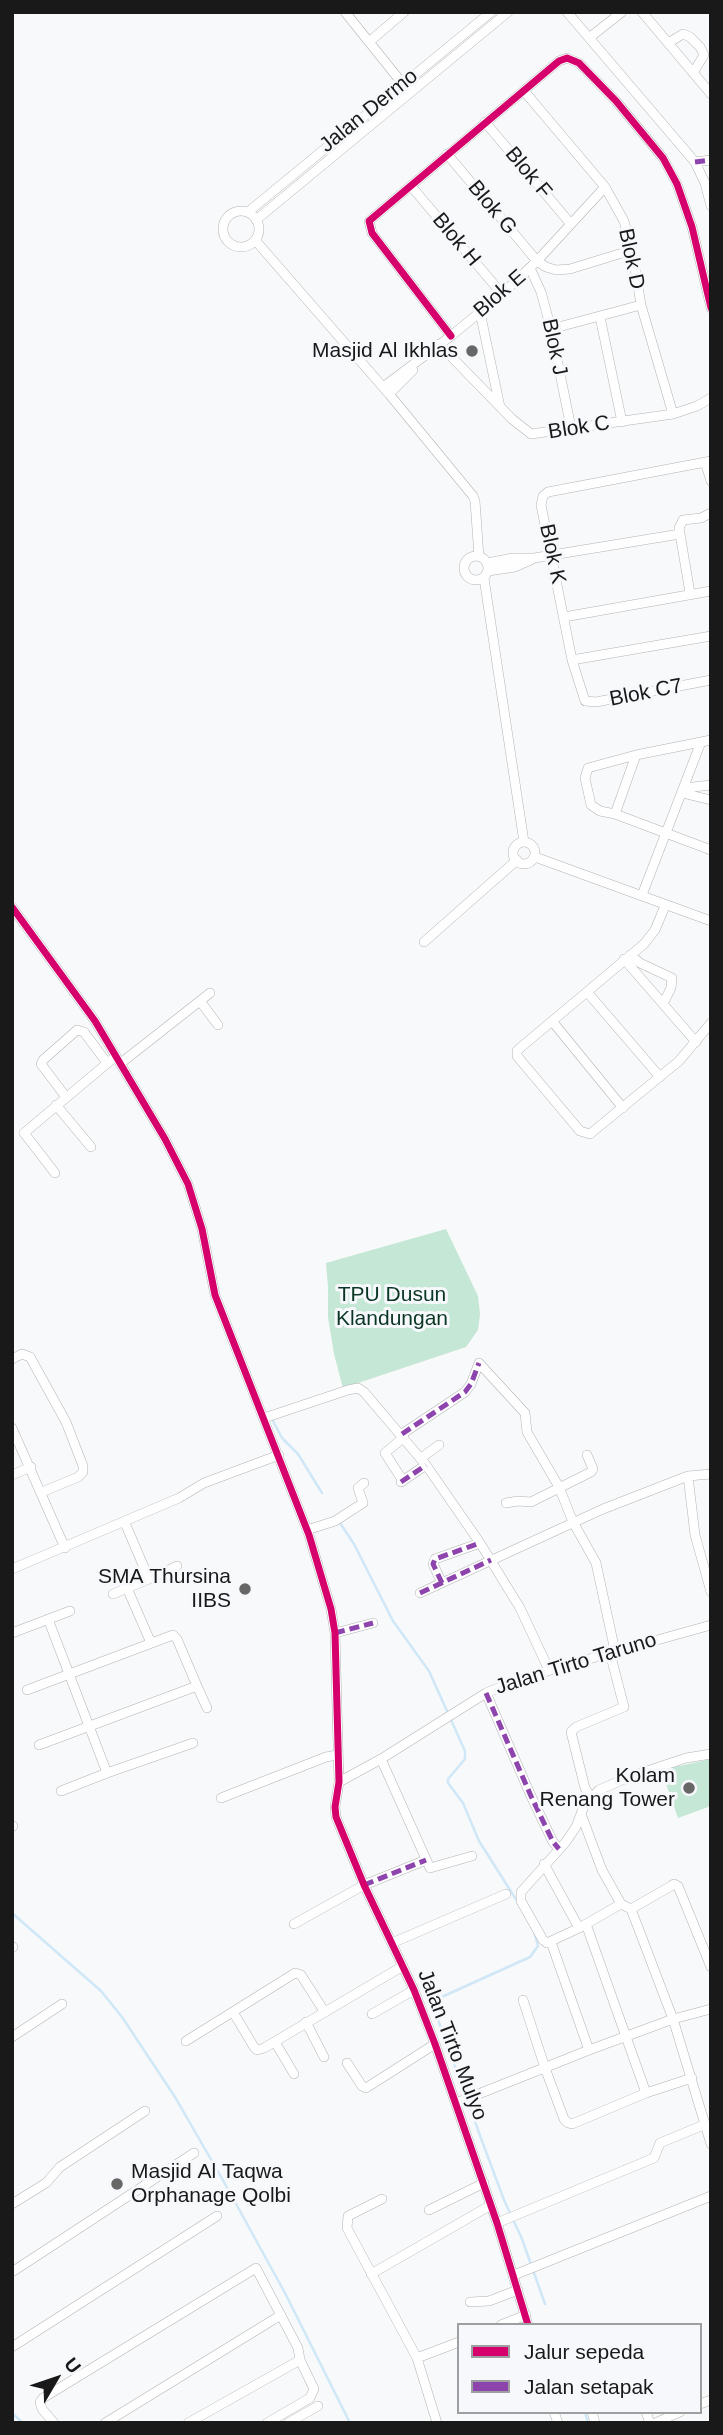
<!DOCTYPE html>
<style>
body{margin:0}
#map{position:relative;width:723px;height:2435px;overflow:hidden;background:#f8f9fa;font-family:Arial,sans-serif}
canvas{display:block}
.frame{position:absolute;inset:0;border:14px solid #19191a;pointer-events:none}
.legend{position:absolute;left:457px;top:2323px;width:245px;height:91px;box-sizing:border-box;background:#f7f8fb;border:2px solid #9e9fa1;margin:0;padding:9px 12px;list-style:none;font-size:21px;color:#19191a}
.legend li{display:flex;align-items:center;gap:14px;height:35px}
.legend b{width:35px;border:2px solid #9e9fa1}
.north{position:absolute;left:21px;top:2344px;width:70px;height:70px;-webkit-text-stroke:5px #f7f8fb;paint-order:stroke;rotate:51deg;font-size:19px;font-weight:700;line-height:28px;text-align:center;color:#19191a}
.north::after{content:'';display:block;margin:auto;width:24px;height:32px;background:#19191a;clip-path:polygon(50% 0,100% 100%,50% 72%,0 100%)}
</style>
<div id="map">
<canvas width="723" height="2435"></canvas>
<div class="frame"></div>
<ul class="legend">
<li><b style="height:9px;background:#d6006c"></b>Jalur sepeda</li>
<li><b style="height:9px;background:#8e44ad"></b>Jalan setapak</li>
</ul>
<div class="north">U</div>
</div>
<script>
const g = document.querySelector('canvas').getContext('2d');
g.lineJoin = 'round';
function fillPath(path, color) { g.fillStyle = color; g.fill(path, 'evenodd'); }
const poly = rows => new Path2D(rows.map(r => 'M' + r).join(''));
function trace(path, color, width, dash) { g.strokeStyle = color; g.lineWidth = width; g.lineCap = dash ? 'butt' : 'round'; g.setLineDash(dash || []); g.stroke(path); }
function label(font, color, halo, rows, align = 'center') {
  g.font = font + ' Arial,sans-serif'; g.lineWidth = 6; g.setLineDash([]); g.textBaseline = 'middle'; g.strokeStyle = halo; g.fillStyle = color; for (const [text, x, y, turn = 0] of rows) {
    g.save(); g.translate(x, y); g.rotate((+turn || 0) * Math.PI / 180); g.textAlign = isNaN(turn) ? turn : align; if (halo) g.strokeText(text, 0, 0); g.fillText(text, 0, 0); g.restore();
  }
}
const green = poly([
 [446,1229,478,1296,480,1314,478,1330,466,1347,343,1388,334,1354,328,1317,328,1287,326,1263],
 [711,1759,711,1806,678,1818,661,1770]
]);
const stream = poly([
 [273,1421,282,1438,298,1454,322,1493],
 [340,1523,354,1544,393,1621,429,1671,465,1751,465,1759,448,1779,448,1783,463,1803,479,1841,517,1901],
 [12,1913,101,1991,122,2017,175,2097,224,2182,285,2293,350,2423],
 [534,1931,538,1946,530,1957,435,2000,432,2003,482,2141,504,2200,522,2239,545,2304],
 [585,2412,588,2423],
 [12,2413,23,2423]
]);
const street = poly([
 [345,12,406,88],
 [567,12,695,162,705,183,711,206],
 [642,12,711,94],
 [589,38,622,12],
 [369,42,404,12],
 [668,43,683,34,690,37,700,47,704,55,693,73],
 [524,91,605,187,624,221,632,250,641,305,673,414],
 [485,122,570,223],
 [447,154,537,261,546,267,556,270,570,269,632,250],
 [695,162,711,160],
 [411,186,502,294],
 '223 229a18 18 0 1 1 36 0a18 18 0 1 1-36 0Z',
 [248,212,491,12],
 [256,220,508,12],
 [255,240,389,394,473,496,475,501,479,557],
 [530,268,541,292,551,329,571,428],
 [480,312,500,407],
 [600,317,622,422],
 [551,329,641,305],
 [451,336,372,233,369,221,559,61,567,58,579,63,616,101,663,158,677,184,692,227,711,308],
 [439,344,512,419,531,434,673,414,697,406,711,398],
 [383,387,451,336,502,294,537,261,605,187],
 [389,394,413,370],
 [711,461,548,492,543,496,541,505,572,660,585,701,596,702,711,680],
 [705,462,711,481],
 '464 568a12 12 0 1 1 24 0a12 12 0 1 1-24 0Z',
 [487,563,513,558,534,558,680,534],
 [488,571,515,567,533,559],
 [484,578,524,842],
 [690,593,679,528,683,520,701,518,711,513],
 [564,617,711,591],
 [572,660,711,636],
 [636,755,615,814,711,850],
 [684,788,711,785],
 [682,793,711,800],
 [615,814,600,811,591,805,585,778,588,768,636,755,711,740],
 '513 853a11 11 0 1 1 22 0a11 11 0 1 1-22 0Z',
 [535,857,711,921],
 [642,895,701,742],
 [665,906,655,930,644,944,520,1048,517,1051,517,1056,580,1131,590,1134,679,1061,711,1023],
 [12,907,95,1021,165,1139,188,1184,202,1229,215,1295,309,1535,331,1609,335,1633,339,1782,335,1807,336,1817,364,1885,414,1990,435,2044,497,2223,528,2325],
 [424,942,517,860],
 [630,955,640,963,672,978,671,988,663,1004],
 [624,959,696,1042],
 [587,992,660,1077],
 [200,1001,218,1025],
 [552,1021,623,1108],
 [121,1063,210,993],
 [66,1097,41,1064,43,1060,77,1030,84,1032,107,1063],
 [56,1105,91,1147],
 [55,1173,24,1133,116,1056],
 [12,1359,22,1354,30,1357,66,1422,83,1466,83,1472,78,1477,42,1492],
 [479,1363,525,1413,527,1432,559,1487,573,1522,596,1563,615,1651],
 [264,1418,348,1390,358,1388,364,1392,426,1465,480,1543,520,1608,549,1670],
 [12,1428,65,1548],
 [402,1434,465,1392,471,1384,479,1363],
 [421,1458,439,1445],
 [12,1475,31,1467],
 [688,1476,695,1535,711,1592],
 [403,1481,385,1453,404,1437],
 [401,1482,426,1465],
 [506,1503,518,1501,531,1502,591,1472,593,1469,587,1455],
 [307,1530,335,1521,363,1503,358,1488,364,1483],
 [12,1569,179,1498,204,1483,279,1455],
 [149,1579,177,1566],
 [442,1583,433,1564,435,1559,480,1543],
 [127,1588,151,1643],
 [420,1593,603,1509,688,1476,711,1474],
 [113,1594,149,1579,125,1523],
 [48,1619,107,1773,193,1743],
 [12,1633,70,1611],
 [335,1633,373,1623],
 [197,1686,207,1708],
 [27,1690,173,1635,177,1639,197,1686,39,1745],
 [486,1693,531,1796,553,1842,559,1849],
 [381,1759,430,1868,472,1856],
 [339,1782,381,1759,486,1693,515,1681,564,1666,711,1625],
 [61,1791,107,1773],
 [221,1798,326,1757,337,1755],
 [591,1798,585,1788,571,1732,576,1727,624,1707,610,1653],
 [581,1814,602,1870,621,1904,631,1909,673,2019,711,2144],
 [12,1827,13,1826],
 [544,1864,579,1928],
 [621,1904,579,1928,547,1943,543,1940,521,1901,521,1892,565,1843,576,1827,584,1806,599,1790,629,1777,686,1758,711,1754],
 [631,1909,671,1886,674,1884,678,1886,711,1967],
 [294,1924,364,1885,426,1860],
 [586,1924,646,2093],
 [551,1942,589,2050],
 [392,1943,506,1894],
 [12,1948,13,1947],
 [523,2000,545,2068,564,2119,568,2123,572,2124,646,2093,692,2078],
 [233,2012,254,2047,257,2050,264,2048,403,1966],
 [372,2014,414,1990],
 [306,2022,324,2057],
 [12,2037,62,2004],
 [186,2041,295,1973,301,1975,324,2011],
 [275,2042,294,2074],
 [347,2063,362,2086,366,2088,435,2044],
 [456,2103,589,2050,673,2019,711,2009],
 [382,2199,348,2216,347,2228,417,2358,437,2423],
 [12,2204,46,2183,60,2167,145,2111],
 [429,2210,484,2183],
 [497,2223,654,2158,660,2143,706,2124],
 [12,2272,194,2153],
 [371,2274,491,2205],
 [514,2275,711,2196],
 [470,2302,489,2301,518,2290],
 [501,2325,526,2315],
 [12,2347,217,2216],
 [417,2358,459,2342],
 [700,2404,711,2400],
 [554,2412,558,2423],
 [592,2412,595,2423],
 [646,2412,650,2423],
 [54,2423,42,2409,40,2402,43,2398,256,2268,298,2348,300,2360,314,2389,310,2398,267,2423],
 [105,2423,281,2315],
 [188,2423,300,2360],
 [288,2423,318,2406],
 [655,2423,680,2412]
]);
const quiet = poly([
 [695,162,711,160],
 [402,1434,465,1392,471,1384,479,1363],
 [401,1482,426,1465],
 [442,1583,433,1564,435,1559,480,1543],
 [420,1593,491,1560],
 [335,1633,373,1623],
 [486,1693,531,1796,553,1842,559,1849],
 [364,1885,426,1860]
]);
const cycleway = poly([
 [451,336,372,233,369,221,559,61,567,58,579,63,616,101,663,158,677,184,692,227,711,308],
 [12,907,95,1021,165,1139,188,1184,202,1229,215,1295,309,1535,331,1609,335,1633,339,1782,335,1807,336,1817,364,1885,414,1990,435,2044,497,2223,528,2325]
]);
const markers = [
 [472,351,7,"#676768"],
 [245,1589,7,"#676768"],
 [689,1788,7,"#676768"],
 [117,2184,7,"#676768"]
];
const streetNames = [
 ["Jalan Dermo",369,111,-39],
 ["Blok F",528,173,50],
 ["Blok G",492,208,50],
 ["Blok H",456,240,50],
 ["Blok D",631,259,78],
 ["Blok E",500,294,-41],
 ["Blok J",554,347,78],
 ["Blok C",579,428,-9],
 ["Blok K",552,554,78],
 ["Blok C7",646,693,-11],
 ["Jalan Tirto Taruno",576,1664,-17],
 ["Jalan Tirto Mulyo",452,2045,69]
];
const poiNames = [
 ["Masjid Al Ikhlas",458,351],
 ["SMA Thursina",231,1577],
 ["IIBS",231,1601],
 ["Kolam",675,1776],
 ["Renang Tower",675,1800],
 ["Masjid Al Taqwa",131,2172,"left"],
 ["Orphanage Qolbi",131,2196,"left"]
];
const parkNames = [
 ["TPU Dusun",392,1295],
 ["Klandungan",392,1319]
];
fillPath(green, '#c5e7d5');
trace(stream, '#cfe7f7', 2.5);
trace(street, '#b3b3b4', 10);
trace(street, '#fefefe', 9);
trace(quiet, '#8e44ad', 5, [10, 5]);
trace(cycleway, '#d6006c', 7);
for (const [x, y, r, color] of markers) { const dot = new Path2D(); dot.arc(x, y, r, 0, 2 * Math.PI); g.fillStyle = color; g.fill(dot); trace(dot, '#f7f8fb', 2.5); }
label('21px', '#19191a', '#f7f8fb', streetNames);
label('21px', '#19191a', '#f7f8fb', poiNames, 'right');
label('21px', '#0a3723', '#f7f8fb', parkNames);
</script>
